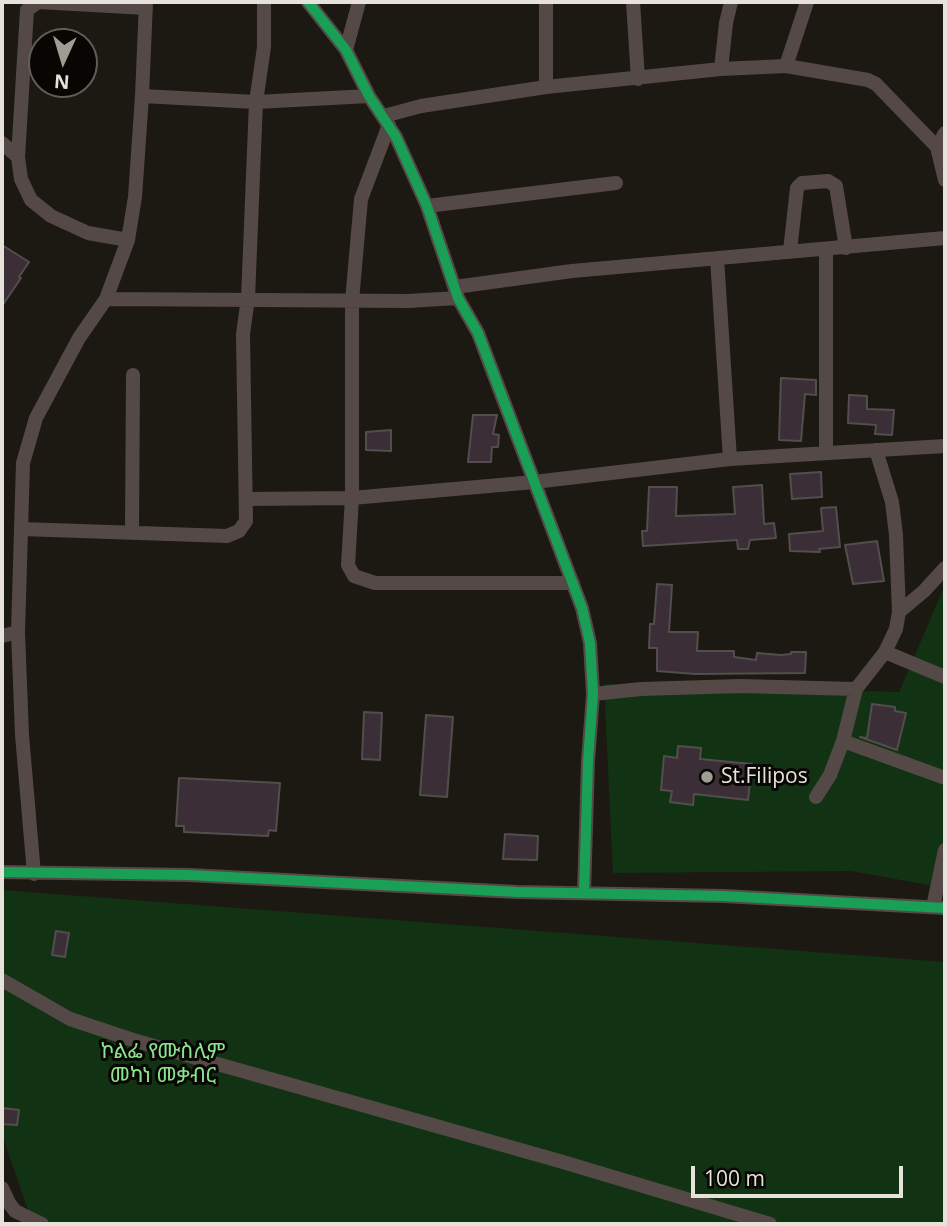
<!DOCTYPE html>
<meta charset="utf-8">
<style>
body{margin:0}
#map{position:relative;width:947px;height:1226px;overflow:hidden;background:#1c1912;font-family:"Open Sans",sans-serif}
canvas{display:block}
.frame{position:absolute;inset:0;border:4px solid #e6e2da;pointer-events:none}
.north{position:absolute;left:28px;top:28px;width:70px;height:70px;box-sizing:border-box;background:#080603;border:2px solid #615e59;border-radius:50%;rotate:184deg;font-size:19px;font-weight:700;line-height:28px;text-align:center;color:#e6e2da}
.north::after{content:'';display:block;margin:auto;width:24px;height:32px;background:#9f9c94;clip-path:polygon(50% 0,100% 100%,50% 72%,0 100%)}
.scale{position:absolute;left:691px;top:1166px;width:212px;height:32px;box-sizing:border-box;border:4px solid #e6e2da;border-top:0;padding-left:9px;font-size:21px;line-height:24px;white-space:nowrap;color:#e6e2da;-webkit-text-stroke:5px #080603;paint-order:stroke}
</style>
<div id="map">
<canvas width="947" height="1226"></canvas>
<div class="frame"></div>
<div class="north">N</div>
<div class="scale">100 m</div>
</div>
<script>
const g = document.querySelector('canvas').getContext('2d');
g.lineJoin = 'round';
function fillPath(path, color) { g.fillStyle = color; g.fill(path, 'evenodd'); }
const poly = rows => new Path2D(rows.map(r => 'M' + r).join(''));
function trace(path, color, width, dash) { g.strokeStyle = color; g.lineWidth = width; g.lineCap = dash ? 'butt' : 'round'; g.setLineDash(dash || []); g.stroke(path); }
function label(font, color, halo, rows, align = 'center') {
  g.font = font + ' "Open Sans","Noto Sans Ethiopic",sans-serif'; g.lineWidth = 6; g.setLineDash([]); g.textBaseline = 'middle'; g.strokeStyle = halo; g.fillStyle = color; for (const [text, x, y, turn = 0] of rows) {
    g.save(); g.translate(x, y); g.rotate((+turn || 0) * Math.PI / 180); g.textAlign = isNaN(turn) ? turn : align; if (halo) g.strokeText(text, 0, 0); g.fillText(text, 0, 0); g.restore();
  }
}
const green = poly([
 [945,585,945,888,851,871,613,873,604,684,899,692],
 [2,890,945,962,945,1224,33,1224,2,1135]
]);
const building = poly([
 [2,245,29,262,19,277,21,278,2,306,2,245],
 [781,378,816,380,816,395,805,394,801,441,779,440,781,378],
 [849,395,867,396,867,409,894,410,892,435,875,434,876,425,848,423,849,395],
 [473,415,497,415,493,434,499,435,498,447,492,447,491,462,468,462,473,415],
 [391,430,391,451,366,450,366,432,391,430],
 [821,472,822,497,792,499,790,474,821,472],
 [762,485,764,524,774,523,776,538,750,540,748,549,738,549,737,540,643,546,642,531,647,531,649,487,677,487,676,516,735,514,733,487,762,485],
 [836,507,840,547,819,549,820,552,790,551,789,534,823,531,821,508,836,507],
 [877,541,884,581,853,584,845,545,877,541],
 [657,584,672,585,669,632,698,632,697,651,734,651,734,657,756,660,757,653,781,655,791,654,791,652,806,652,805,673,695,674,657,671,657,648,649,648,650,624,654,624,657,584],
 [872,704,895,707,895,711,906,713,897,750,860,737,867,738,872,704],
 [364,712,382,713,380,760,362,759,364,712],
 [426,715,453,717,447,797,420,795,426,715],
 [678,746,701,748,700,759,752,764,748,800,694,794,693,805,670,802,672,791,661,790,664,756,677,758,678,746],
 [179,778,280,783,276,831,269,830,268,836,184,832,184,826,176,826,179,778],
 [505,834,538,836,537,860,503,859,505,834],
 [56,931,69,933,65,957,52,955,56,931],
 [2,1108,19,1110,17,1125,2,1124,2,1108]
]);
const minor = poly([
 [264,2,264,47,256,102,369,96],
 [308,2,346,50,369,96,396,137,427,206,458,298,478,333,582,608,590,643,593,694,588,761,584,893],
 [546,2,546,87],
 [633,2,638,79],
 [346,50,359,2],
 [786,66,807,2],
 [721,69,726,23,731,2],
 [384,116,421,106,546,87,721,69,786,66,868,80,876,84,937,147,945,180],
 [389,125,361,199,352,301,352,498,348,565,354,576,375,583,573,583],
 [2,143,18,157],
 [937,147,945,133],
 [427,206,616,183],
 [128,240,88,233,51,216,31,200,21,179,18,157,27,10,38,2,146,8],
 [826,249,826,451],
 [790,251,797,188,802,183,828,181,836,186,846,248],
 [717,258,730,459],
 [455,287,572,271,945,238],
 [106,299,408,301,458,298],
 [247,499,352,498,534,482,730,459,945,446],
 [21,529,227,536,239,531,246,521,243,334,248,298,256,102,142,96],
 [132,531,133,375],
 [899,612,924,591,945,568],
 [2,636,18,632],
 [885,652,945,677],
 [593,694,641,689,740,686,856,689],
 [843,741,945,778],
 [816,797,830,775,843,741,856,689,885,652,896,629,899,612,896,535,892,502,876,450],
 [2,872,189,875,517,892,724,896,945,908],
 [34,874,22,735,18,632,23,463,36,418,79,338,106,299,128,240,135,197,142,96,146,2],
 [933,907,945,850],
 [2,980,70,1019,133,1040,563,1162,770,1224],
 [2,1188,9,1203,15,1211,42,1224]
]);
const cycleway = poly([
 [308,2,346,50,369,96,396,137,427,206,458,298,478,333,582,608,590,643,593,694,588,761,584,893],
 [2,872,189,875,517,892,724,896,945,908]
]);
const markers = [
 [707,777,7,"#9f9c94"]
];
const poiNames = [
 ["St.Filipos",721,777]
];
const parkNames = [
 ["ኮልፌ የሙስሊም",163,1052],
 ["መካነ መቃብር",163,1076]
];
fillPath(green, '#123214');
fillPath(building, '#3b2e36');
trace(building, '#524e4d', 2);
trace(minor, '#554947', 14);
trace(cycleway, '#1a9f57', 10);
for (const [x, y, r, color] of markers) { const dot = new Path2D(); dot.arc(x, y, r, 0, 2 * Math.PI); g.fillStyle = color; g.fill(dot); trace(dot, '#080603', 2.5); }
label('21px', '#e6e2da', '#080603', poiNames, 'left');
label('21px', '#89e58d', '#080603', parkNames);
</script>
